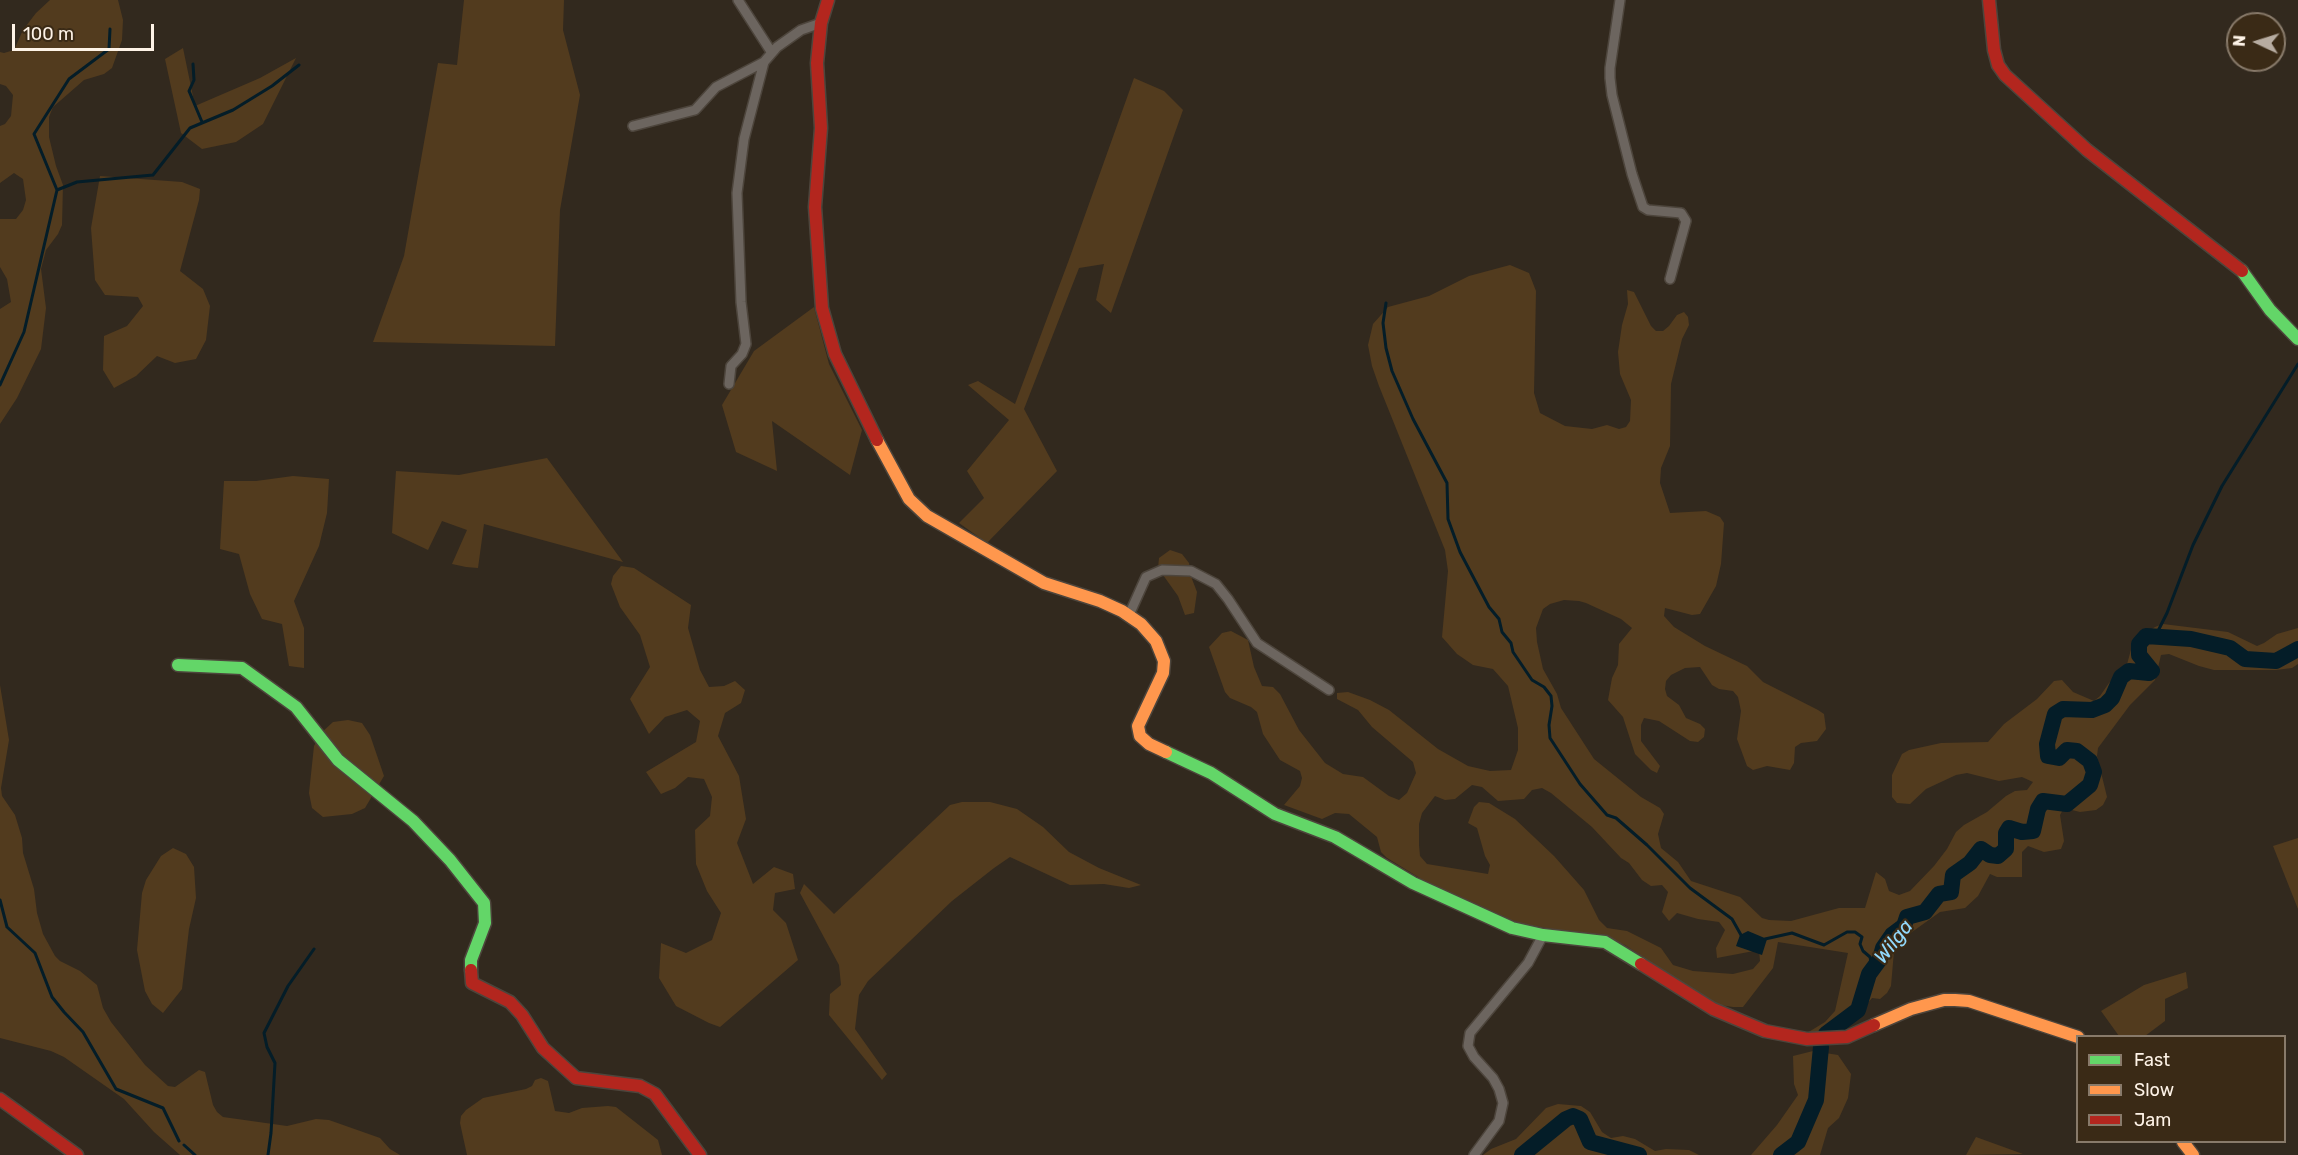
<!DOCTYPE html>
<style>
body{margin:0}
#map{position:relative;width:2298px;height:1155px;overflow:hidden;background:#32291e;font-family:Rubik,sans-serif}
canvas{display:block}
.legend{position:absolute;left:2076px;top:1035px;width:210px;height:108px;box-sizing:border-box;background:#3a2a16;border:2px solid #887a6a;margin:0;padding:8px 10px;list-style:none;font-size:18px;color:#fef3e7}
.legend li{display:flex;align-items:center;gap:12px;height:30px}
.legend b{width:30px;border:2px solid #887a6a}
.north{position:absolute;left:2226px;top:12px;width:60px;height:60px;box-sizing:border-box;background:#3a2a16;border:2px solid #887a6a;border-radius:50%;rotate:274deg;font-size:16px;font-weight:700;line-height:24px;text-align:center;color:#fef3e7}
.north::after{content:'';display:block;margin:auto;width:21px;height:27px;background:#b7aca1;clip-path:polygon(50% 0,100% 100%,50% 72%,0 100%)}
.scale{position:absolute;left:12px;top:24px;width:142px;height:27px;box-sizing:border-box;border:3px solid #fef3e7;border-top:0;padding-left:8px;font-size:18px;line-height:21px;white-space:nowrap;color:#fef3e7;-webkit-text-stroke:4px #3a2a16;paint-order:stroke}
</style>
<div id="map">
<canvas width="2298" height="1155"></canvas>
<ul class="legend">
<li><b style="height:8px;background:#63d668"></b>Fast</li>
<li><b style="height:8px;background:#ff974d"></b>Slow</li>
<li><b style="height:8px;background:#b3261e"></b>Jam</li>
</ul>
<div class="north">N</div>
<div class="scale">100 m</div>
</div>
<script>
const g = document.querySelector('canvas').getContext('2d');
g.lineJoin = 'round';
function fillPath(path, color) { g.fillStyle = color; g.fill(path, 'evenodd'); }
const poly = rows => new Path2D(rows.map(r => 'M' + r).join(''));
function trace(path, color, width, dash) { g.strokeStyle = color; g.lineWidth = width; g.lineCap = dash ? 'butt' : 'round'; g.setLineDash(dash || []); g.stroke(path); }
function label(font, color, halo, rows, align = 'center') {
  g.font = font + ' Rubik,sans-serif'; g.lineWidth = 4.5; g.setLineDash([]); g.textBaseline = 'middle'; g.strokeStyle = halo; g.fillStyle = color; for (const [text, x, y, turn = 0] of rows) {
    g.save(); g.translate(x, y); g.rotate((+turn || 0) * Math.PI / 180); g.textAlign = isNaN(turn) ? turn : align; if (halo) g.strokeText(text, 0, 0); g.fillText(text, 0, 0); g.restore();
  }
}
const green = poly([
 [50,0,118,0,123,20,122,40,112,68,104,74,84,80,53,107,49,117,49,137,56,166,63,185,62,225,58,234,46,250,41,269,46,308,41,349,17,398,0,424,0,309,11,302,7,279,0,267,0,219,16,219,23,210,26,200,23,179,14,173,0,183,0,126,5,124,11,116,13,95,6,86,0,84,0,52,4,53,14,50,23,30,36,13],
 [464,0,564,0,563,30,580,95,560,210,555,346,373,342,404,256,438,63,457,65],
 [183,48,195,106,260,78,296,58,263,124,236,142,202,149,181,133,165,59],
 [1134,78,1164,91,1183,110,1111,313,1096,300,1104,264,1079,268,1024,409,1057,471,987,543,959,523,984,498,967,471,1009,420,968,385,978,381,1015,404,1070,257],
 [100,176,182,182,200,189,199,200,180,271,203,289,210,306,206,340,196,359,175,363,157,356,136,376,114,388,103,370,104,336,127,326,143,306,138,297,105,295,95,280,91,228],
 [1510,265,1529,273,1536,291,1534,393,1540,413,1565,426,1592,429,1607,425,1619,429,1626,427,1630,421,1631,400,1620,374,1618,352,1622,325,1628,304,1627,290,1634,292,1651,326,1656,331,1663,331,1669,326,1677,315,1684,312,1688,317,1689,325,1682,339,1671,384,1670,446,1661,468,1660,483,1670,513,1706,511,1720,517,1724,523,1721,564,1716,586,1700,614,1692,615,1665,608,1664,616,1674,627,1705,646,1747,666,1763,682,1818,710,1824,714,1826,729,1817,741,1801,743,1795,747,1794,763,1790,770,1767,766,1753,770,1747,766,1737,739,1741,711,1738,697,1733,691,1719,689,1712,685,1700,667,1685,668,1671,675,1666,681,1665,689,1667,696,1679,705,1686,718,1700,724,1705,729,1704,737,1698,742,1690,741,1659,721,1644,718,1641,725,1641,741,1660,766,1657,773,1651,770,1635,754,1623,717,1608,700,1612,678,1618,665,1619,644,1632,628,1621,619,1586,603,1579,601,1564,600,1550,604,1543,609,1536,628,1537,642,1543,669,1557,694,1561,708,1594,759,1641,797,1660,808,1664,814,1658,834,1661,848,1678,862,1691,881,1740,897,1762,918,1769,920,1791,921,1839,908,1865,908,1876,872,1885,879,1889,891,1899,895,1910,891,1934,866,1947,849,1956,832,1964,825,1987,812,2006,796,2015,791,2027,790,2033,782,2022,777,1999,781,1967,773,1956,775,1926,789,1910,804,1897,803,1892,797,1892,775,1902,754,1909,750,1941,743,1988,742,2004,724,2037,699,2054,681,2062,680,2073,692,2094,701,2100,696,2109,683,2126,668,2132,646,2136,639,2155,627,2163,624,2228,632,2257,646,2264,643,2277,634,2298,628,2298,664,2292,668,2276,670,2214,670,2199,666,2169,654,2161,655,2155,680,2130,705,2098,748,2097,756,2107,797,2103,805,2096,810,2080,812,2064,808,2060,815,2064,841,2061,849,2044,852,2028,846,2022,852,2022,877,1997,877,1990,874,1978,896,1965,908,1940,912,1905,937,1894,951,1891,986,1887,993,1880,999,1872,998,1867,1004,1864,1013,1851,1024,1828,1032,1807,1033,1825,1022,1835,1011,1848,953,1778,942,1773,968,1743,1007,1733,1007,1713,1004,1667,978,1643,957,1625,945,1606,938,1522,924,1454,899,1387,858,1381,852,1377,837,1349,814,1335,813,1322,819,1284,805,1300,786,1302,778,1300,771,1280,760,1263,734,1257,712,1251,707,1230,698,1225,692,1209,647,1222,633,1231,631,1248,640,1254,667,1262,686,1273,687,1280,694,1299,730,1325,763,1343,774,1363,777,1389,796,1399,800,1407,793,1416,773,1413,762,1372,727,1358,710,1337,699,1337,693,1348,692,1370,700,1389,710,1438,749,1468,766,1490,771,1511,770,1518,750,1518,728,1508,686,1493,669,1473,665,1457,654,1442,637,1448,571,1445,550,1379,386,1372,366,1368,345,1373,324,1388,307,1429,296,1469,276],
 [1472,785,1482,787,1498,801,1524,799,1532,790,1542,788,1551,793,1592,827,1621,858,1629,863,1642,880,1651,886,1662,885,1668,892,1662,912,1669,921,1677,913,1698,919,1719,922,1725,930,1716,948,1717,958,1759,950,1760,961,1753,969,1733,974,1693,971,1673,965,1661,948,1627,931,1607,928,1599,920,1584,890,1554,856,1515,819,1489,803,1479,802,1474,807,1468,823,1477,828,1485,856,1490,865,1488,874,1427,864,1420,856,1419,845,1419,824,1422,813,1435,796,1445,800,1455,799],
 [814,307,829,364,862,430,850,475,772,421,777,471,736,452,722,405,754,351],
 [547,458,623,562,484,524,478,568,466,567,452,564,467,530,442,521,428,550,392,533,396,471,459,475],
 [293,476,329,479,327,513,319,546,294,601,304,628,304,668,289,666,282,624,262,619,250,594,239,554,220,549,224,481,256,481],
 [1170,550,1182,554,1189,563,1192,579,1197,592,1194,613,1185,615,1178,596,1158,568,1159,558],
 [621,566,634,568,691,605,688,628,700,670,709,687,724,686,735,681,745,690,741,703,725,713,718,736,739,776,746,819,737,843,753,884,774,867,793,874,795,889,775,893,773,910,786,923,798,960,720,1027,709,1023,676,1006,659,978,661,943,686,953,712,940,721,913,707,891,696,864,695,830,710,816,712,797,704,779,688,777,675,788,661,794,646,772,696,742,700,721,687,710,665,717,649,734,630,699,650,667,640,635,620,607,611,584,613,576],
 [0,685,9,740,1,788,2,796,15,815,22,838,23,853,34,889,37,913,43,934,55,956,60,961,80,971,97,985,103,1008,111,1022,145,1065,168,1086,175,1087,199,1070,205,1072,213,1105,217,1112,223,1117,287,1126,316,1119,329,1120,380,1138,390,1149,400,1155,180,1155,154,1132,124,1099,64,1057,51,1051,0,1038],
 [348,720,362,723,370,735,384,776,365,808,352,814,323,817,312,808,309,793,314,746,321,733,333,722],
 [962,802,990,802,1017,809,1043,827,1069,852,1099,868,1141,885,1129,888,1104,884,1070,885,1010,857,994,868,952,901,868,981,859,995,855,1029,887,1074,882,1080,829,1015,830,994,841,985,839,965,800,893,804,884,834,914,950,805],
 [2298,838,2298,909,2273,846],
 [173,848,186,854,194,867,196,898,189,929,182,989,163,1013,152,1004,145,991,137,950,142,893,146,880,161,856],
 [2186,972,2188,988,2165,999,2165,1021,2145,1036,2119,1036,2101,1011,2144,985],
 [1813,1051,1838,1055,1851,1074,1848,1098,1839,1118,1828,1128,1820,1155,1751,1155,1777,1125,1798,1095,1794,1084,1793,1056],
 [541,1078,548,1081,555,1111,569,1113,582,1108,608,1106,616,1107,658,1140,662,1155,467,1155,460,1123,461,1116,466,1110,483,1098,526,1089,532,1086,535,1080],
 [1558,1104,1581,1106,1590,1112,1602,1132,1611,1138,1623,1136,1635,1139,1655,1151,1666,1149,1689,1150,1699,1155,1483,1155,1491,1149,1516,1139,1546,1108],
 [1976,1137,2023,1154,1966,1155]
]);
const water = poly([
 [1748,931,1767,939,1762,955,1736,946,1740,935]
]);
const stream = poly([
 [193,64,194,80,189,91,202,122],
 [57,190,77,182,153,175,190,128,233,110,272,86,299,65],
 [1386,303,1383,323,1386,348,1392,371,1413,419,1447,483,1448,519,1460,552,1489,607,1499,619,1502,632,1511,643,1513,652,1532,680,1544,687,1551,696,1552,706,1549,725,1550,738,1580,784,1607,815,1616,818,1647,845,1690,888,1732,919,1741,935],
 [0,385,24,332,57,190,34,134,69,79,109,49,110,29],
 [2156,635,2167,613,2193,545,2222,486,2298,364],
 [0,900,7,927,35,953,52,997,64,1012,83,1032,116,1089,163,1108,179,1141],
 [1765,939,1792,933,1824,945,1847,932,1855,932,1862,937,1860,944,1863,951,1870,957,1872,968],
 [184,1145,195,1155],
 [268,1155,271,1133,275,1063,267,1047,264,1033,288,986,314,949]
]);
const river = poly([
 [1826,1034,1858,1010,1869,974,1880,959,1883,948,1892,935,1904,926,1907,917,1925,912,1939,894,1951,892,1953,875,1970,863,1981,849,1990,855,1998,856,2006,849,2006,833,2009,828,2022,832,2033,831,2038,809,2043,801,2067,804,2090,785,2094,772,2090,761,2077,751,2067,750,2059,758,2048,756,2047,744,2055,714,2063,709,2092,710,2105,705,2112,698,2121,677,2129,671,2149,673,2152,671,2139,655,2139,644,2146,636,2191,639,2230,648,2245,659,2276,661,2298,649],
 [1522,1155,1566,1119,1573,1116,1580,1119,1590,1142,1639,1155],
 [1781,1155,1798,1142,1816,1100,1821,1047]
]);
const street = poly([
 [738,0,772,53],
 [1620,0,1610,68,1610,78,1612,95,1632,174,1643,207,1648,210,1681,213,1686,221,1670,279],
 [633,126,695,110,716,87,764,62],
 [729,384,731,366,742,354,746,344,741,302,737,193,744,139,764,62,777,47,801,30,821,23],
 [1129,615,1146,577,1162,570,1191,571,1216,584,1228,599,1257,643,1329,690],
 [1474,1155,1499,1121,1503,1103,1499,1089,1493,1078,1474,1057,1468,1046,1470,1033,1528,963,1543,935]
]);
const fast = poly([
 [2242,271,2270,310,2298,339],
 [178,665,242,668,296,707,338,760,413,821,450,860,484,903,485,923,471,960,471,970],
 [1166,752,1211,773,1275,814,1335,837,1413,883,1512,928,1543,935,1605,942,1641,964]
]);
const slow = poly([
 [877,440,909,499,927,516,1044,583,1100,601,1122,611,1141,624,1156,641,1164,661,1163,673,1138,726,1140,736,1149,744,1166,752],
 [1874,1025,1911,1009,1944,1000,1955,1000,1969,1001,2078,1037],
 [2183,1142,2193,1155]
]);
const jam = poly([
 [828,0,821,23,817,63,821,128,815,207,822,308,835,354,877,440],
 [1989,0,1994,50,1998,65,2005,75,2087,150,2242,271],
 [1641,964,1713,1009,1765,1031,1807,1039,1847,1037,1874,1025],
 [471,970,472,983,510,1002,522,1015,543,1048,576,1078,640,1086,655,1094,700,1155],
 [0,1099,77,1155]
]);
const waterNames = [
 ["Wilga",1894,942,-52]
];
fillPath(green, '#523b1e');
fillPath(water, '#041d28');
trace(stream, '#041d28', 3);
trace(river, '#041d28', 16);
trace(street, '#4d453c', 12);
trace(fast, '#4d453c', 15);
trace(slow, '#4d453c', 15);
trace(jam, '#4d453c', 15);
trace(street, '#6c655f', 9);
trace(fast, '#63d668', 12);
trace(slow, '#ff974d', 12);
trace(jam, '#b3261e', 12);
label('italic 20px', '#91d8fb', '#3a2a16', waterNames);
</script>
